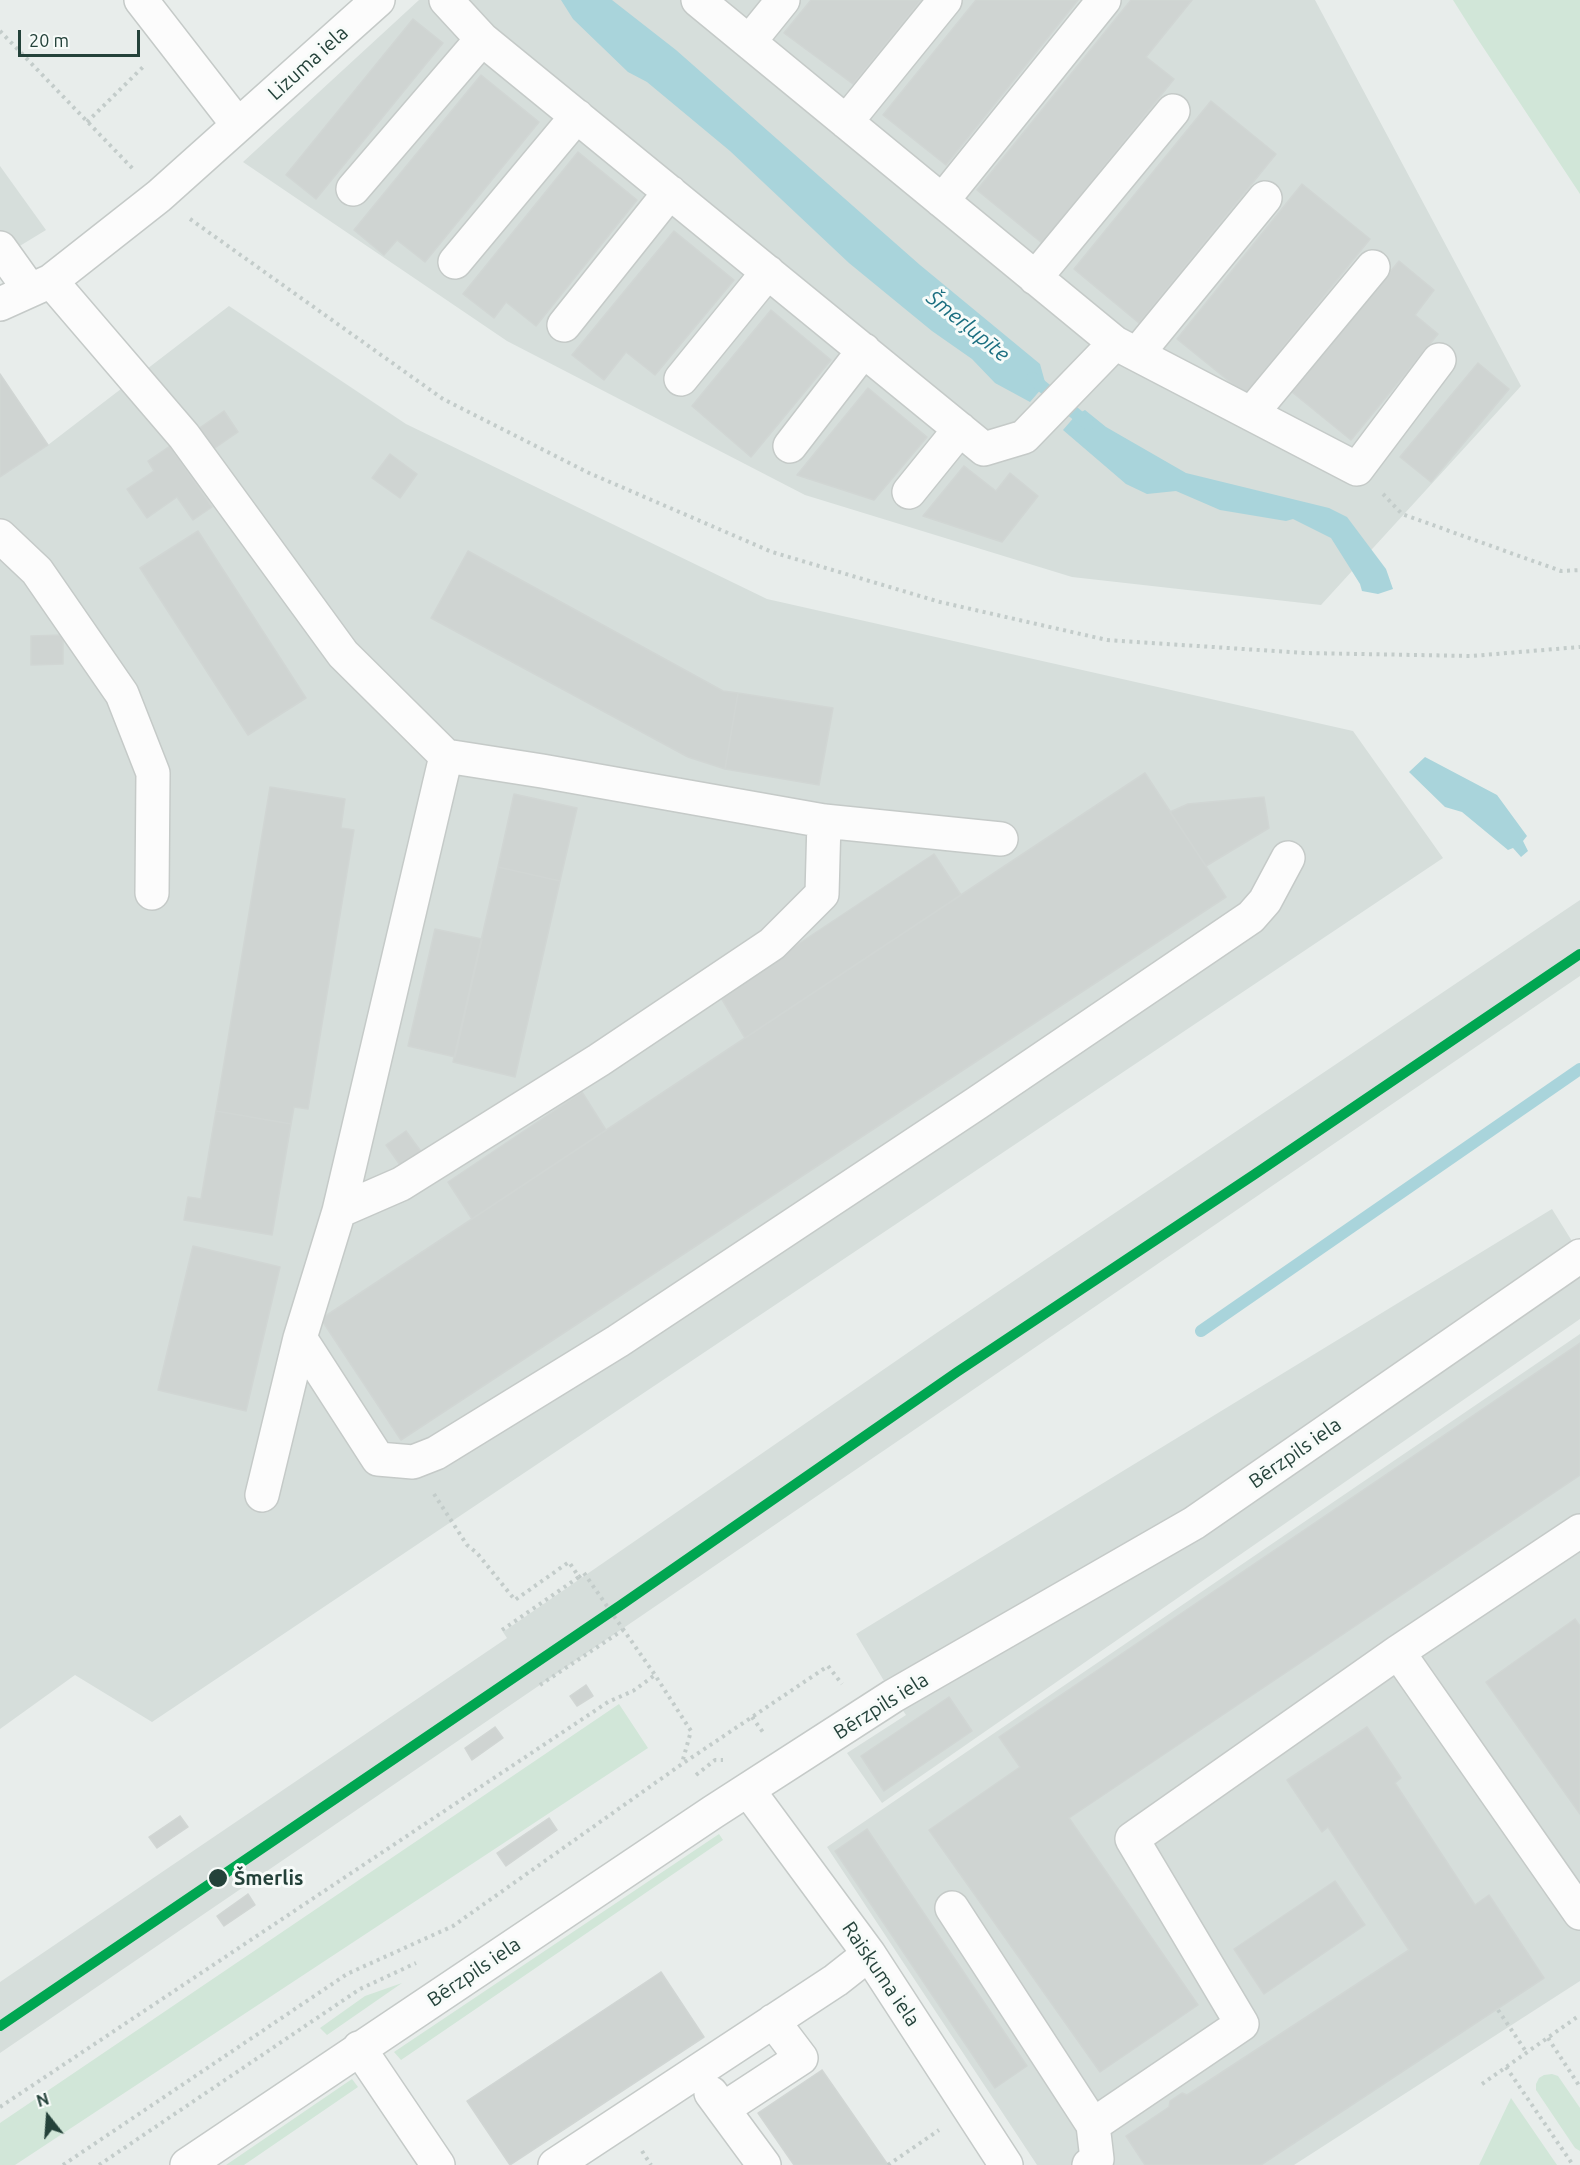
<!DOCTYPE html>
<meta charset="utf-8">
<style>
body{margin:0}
#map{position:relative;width:1580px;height:2165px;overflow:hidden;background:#e8edeb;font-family:Ubuntu,sans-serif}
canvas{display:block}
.north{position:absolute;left:18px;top:2087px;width:60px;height:60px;-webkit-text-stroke:4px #f7fbf9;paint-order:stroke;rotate:343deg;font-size:16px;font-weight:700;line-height:24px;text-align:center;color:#24423a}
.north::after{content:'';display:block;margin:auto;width:21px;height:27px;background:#24423a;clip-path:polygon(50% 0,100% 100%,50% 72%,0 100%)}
.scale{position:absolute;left:18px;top:30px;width:122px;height:27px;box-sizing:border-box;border:3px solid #24423a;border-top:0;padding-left:8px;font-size:18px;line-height:21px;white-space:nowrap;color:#24423a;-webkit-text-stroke:4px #f7fbf9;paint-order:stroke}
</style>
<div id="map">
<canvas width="1580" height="2165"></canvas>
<div class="north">N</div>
<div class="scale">20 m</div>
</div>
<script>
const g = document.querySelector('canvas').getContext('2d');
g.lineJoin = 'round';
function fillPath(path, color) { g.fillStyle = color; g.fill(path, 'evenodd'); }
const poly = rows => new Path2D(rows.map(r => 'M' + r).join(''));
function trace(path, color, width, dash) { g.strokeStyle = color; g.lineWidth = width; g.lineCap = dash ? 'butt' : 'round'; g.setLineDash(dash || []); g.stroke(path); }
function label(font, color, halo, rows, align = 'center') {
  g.font = font + ' Ubuntu,sans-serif'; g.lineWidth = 6; g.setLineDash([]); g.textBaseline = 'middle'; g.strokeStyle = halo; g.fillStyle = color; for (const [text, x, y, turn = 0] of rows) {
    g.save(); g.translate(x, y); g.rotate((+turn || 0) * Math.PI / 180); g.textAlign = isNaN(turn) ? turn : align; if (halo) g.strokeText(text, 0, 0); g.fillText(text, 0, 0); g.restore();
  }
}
const built = poly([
 [419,0,1315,0,1521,386,1321,605,1072,577,805,495,507,341,243,162],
 [0,166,46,230,0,258],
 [229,306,406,424,767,599,1353,731,1443,858,152,1722,75,1675,0,1729,0,374,48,445],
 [1580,900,1580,976,0,2053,0,1982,507,1638,503,1632,935,1334],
 [1552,1209,1580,1254,1580,1319,882,1803,847,1753,906,1715,893,1696,856,1634],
 [1580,1334,1580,1981,1294,2165,1037,2165,827,1847]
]);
const green = poly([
 [1453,0,1580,0,1580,194,1477,38],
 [619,1704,648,1748,15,2165,0,2165,0,2123],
 [719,1834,723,1840,401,2060,394,2052],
 [402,1983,327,2035,320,2028,365,1996],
 [1552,2074,1558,2076,1580,2108,1580,2151,1575,2148,1536,2090,1536,2084,1539,2078,1544,2075],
 [352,2079,358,2087,244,2165,226,2165],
 [1511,2098,1557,2165,1479,2165]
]);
const water = poly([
 [561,0,612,0,676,50,920,265,1040,364,1045,382,1043,387,1030,402,995,383,972,359,932,331,849,263,730,151,647,82,628,72,573,19],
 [1085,410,1106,427,1186,473,1329,508,1347,517,1386,569,1393,589,1378,594,1362,591,1360,584,1331,538,1293,519,1286,521,1220,510,1176,491,1147,494,1126,484,1063,430,1076,415],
 [1425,757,1497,795,1527,836,1523,841,1528,851,1521,857,1513,848,1508,850,1462,812,1445,807,1409,772]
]);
const stream = poly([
 [1032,378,1088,424],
 [1201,1331,1580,1069]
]);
const building = poly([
 [811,0,921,0,853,84,784,33,811,0],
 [976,0,1078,0,946,165,883,115,976,0],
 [1131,0,1192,0,1146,57,1174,79,1042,243,977,190,1131,0],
 [413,19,443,43,316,199,286,175,413,19],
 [481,75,539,122,425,262,397,240,384,255,354,230,481,75],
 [1211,101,1276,154,1139,323,1074,269,1211,101],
 [578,152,637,200,536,326,506,302,494,318,463,294,578,152],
 [1302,184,1370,239,1245,394,1177,339,1302,184],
 [674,231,734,280,655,375,626,352,604,380,572,355,674,231],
 [1399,261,1434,290,1415,315,1438,334,1351,440,1292,392,1399,261],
 [771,310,831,360,751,457,692,406,771,310],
 [1478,363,1509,389,1431,482,1400,457,1478,363],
 [0,374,48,445,0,477,0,374],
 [868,388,927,437,874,500,797,475,868,388],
 [224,411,238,432,212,450,198,429,224,411],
 [170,446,212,507,193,520,177,497,147,518,127,489,154,471,148,461,170,446],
 [390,454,417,474,400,498,372,478,390,454],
 [964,466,996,491,1010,473,1038,496,1002,542,923,516,964,466],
 [198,531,306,698,248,735,140,568,198,531],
 [468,551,723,691,738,693,725,769,688,757,431,618,468,551],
 [63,635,63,664,31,665,31,636,63,635],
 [738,693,833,708,819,785,725,769,738,693],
 [1145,773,1226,897,401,1440,321,1319,1145,773],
 [270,787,345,799,341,828,354,830,308,1109,294,1107,291,1124,216,1111,270,787],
 [514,794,577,808,560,881,498,867,514,794],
 [1264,797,1269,828,1206,866,1170,812,1188,804,1264,797],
 [934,854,961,895,745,1038,720,996,934,854],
 [498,867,560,881,515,1077,453,1062,498,867],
 [435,929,482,939,455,1057,408,1046,435,929],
 [582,1092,606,1130,472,1219,448,1182,582,1092],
 [216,1111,291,1124,272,1235,184,1220,188,1197,201,1199,216,1111],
 [406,1131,425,1157,405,1172,386,1145,406,1131],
 [193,1246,280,1267,246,1411,158,1390,193,1246],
 [1580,1343,1580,1475,1069,1818,1198,2005,1100,2072,929,1830,1020,1767,999,1737,1580,1343],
 [1575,1619,1580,1626,1580,1814,1486,1682,1575,1619],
 [586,1685,593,1696,577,1706,570,1696,586,1685],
 [949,1697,972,1731,884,1791,861,1756,949,1697],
 [495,1727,503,1738,472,1760,465,1748,495,1727],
 [1367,1727,1401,1778,1395,1783,1475,1905,1489,1895,1544,1978,1261,2165,1145,2165,1126,2136,1169,2107,1170,2101,1182,2093,1187,2095,1409,1950,1328,1827,1322,1832,1287,1780,1367,1727],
 [180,1816,188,1827,157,1848,149,1837,180,1816],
 [549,1818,557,1830,506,1866,497,1853,549,1818],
 [867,1829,1027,2066,995,2088,835,1851,867,1829],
 [1335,1881,1365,1925,1264,1994,1234,1949,1335,1881],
 [248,1894,255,1905,224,1926,217,1916,248,1894],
 [661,1972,704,2037,510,2165,467,2101,661,1972],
 [822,2070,888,2165,794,2165,758,2113,822,2070]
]);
const path = poly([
 [0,31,133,169],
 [87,122,145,65],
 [190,219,443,399,589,473,772,552,940,602,1107,640,1304,653,1472,656,1580,647],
 [1383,494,1402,514,1561,571,1580,570],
 [434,1494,467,1545,477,1553,515,1600,569,1562,579,1577,584,1573],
 [584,1573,655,1675,691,1731,682,1763],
 [502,1630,579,1577],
 [540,1685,623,1630],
 [752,1717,765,1735],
 [696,1775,715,1760,723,1760],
 [1498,2010,1527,2053],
 [1548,2038,1580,2087],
 [1506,2067,1573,2165],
 [1482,2084,1580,2015],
 [0,2107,608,1702,633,1691,655,1675],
 [642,2151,651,2165],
 [63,2165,347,1974,453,1926,682,1764,828,1666,842,1684],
 [99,2165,360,1989,416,1963],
 [888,2165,939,2130]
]);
const minor = poly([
 [141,0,238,125],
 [446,0,482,39,984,449,1024,437,1115,343,698,0],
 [749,42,783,0],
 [846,122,945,0],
 [353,189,482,39],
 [942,201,1104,0],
 [0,248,30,290],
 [455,262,577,116],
 [1035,278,1173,111],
 [51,281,184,436,343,654,446,756,339,1211,300,1338,262,1495],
 [0,304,51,281,159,196,378,0],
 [564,325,670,192],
 [1115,343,1357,469,1439,360],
 [1137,354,1265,198],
 [681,379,768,272],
 [1251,414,1373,267],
 [790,446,864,350],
 [909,492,960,429],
 [0,536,37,571,122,694,153,773,152,893],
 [446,756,542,771,824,821,1001,839],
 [339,1211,401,1184,599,1060,772,944,822,894,824,821],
 [300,1338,378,1459,413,1462,436,1453,618,1341,977,1103,1251,917,1265,901,1288,858],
 [1398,1652,1580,1531],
 [748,1790,869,1954,1006,2165],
 [952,1908,1093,2125,1242,2024,1132,1839,1398,1652,1580,1913],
 [359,2048,438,2165],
 [711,2093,764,2165],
 [723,2109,801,2058,773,2021],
 [187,2165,713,1812,893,1696,1194,1523,1580,1256],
 [555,2165,836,1980,869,1954],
 [1089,2165,1097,2159,1093,2125]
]);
const rail1 = poly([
 [0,2026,621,1605,957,1372,1255,1174,1580,954]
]);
const markers = [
 [218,1878,10,"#24423a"]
];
const streetNames = [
 ["Lizuma iela",308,63,-42],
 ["Bērzpils iela",1295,1453,-35],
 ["Bērzpils iela",881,1706,-32],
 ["Bērzpils iela",474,1972,-34],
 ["Raiskuma iela",881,1974,56]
];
const stopNames = [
 ["Šmerlis",234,1878]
];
const waterNames = [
 ["Šmerļupīte",968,326,39]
];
fillPath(built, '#d6dedb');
fillPath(green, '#d1e6d8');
fillPath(water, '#a9d4db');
trace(stream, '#a9d4db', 12);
fillPath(building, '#cfd4d2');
trace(building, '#d1d6d4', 1.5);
trace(minor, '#c5cac8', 36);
trace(path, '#c3ccca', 4, [3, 4.5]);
trace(minor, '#fcfcfc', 33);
trace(rail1, '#00a651', 10);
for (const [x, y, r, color] of markers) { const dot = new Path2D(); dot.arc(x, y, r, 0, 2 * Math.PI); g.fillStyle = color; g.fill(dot); trace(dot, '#f7fbf9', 2); }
label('20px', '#24423a', '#f7fbf9', streetNames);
label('bold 20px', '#24423a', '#f7fbf9', stopNames, 'left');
label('italic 21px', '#1c6f80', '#f7fbf9', waterNames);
</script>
